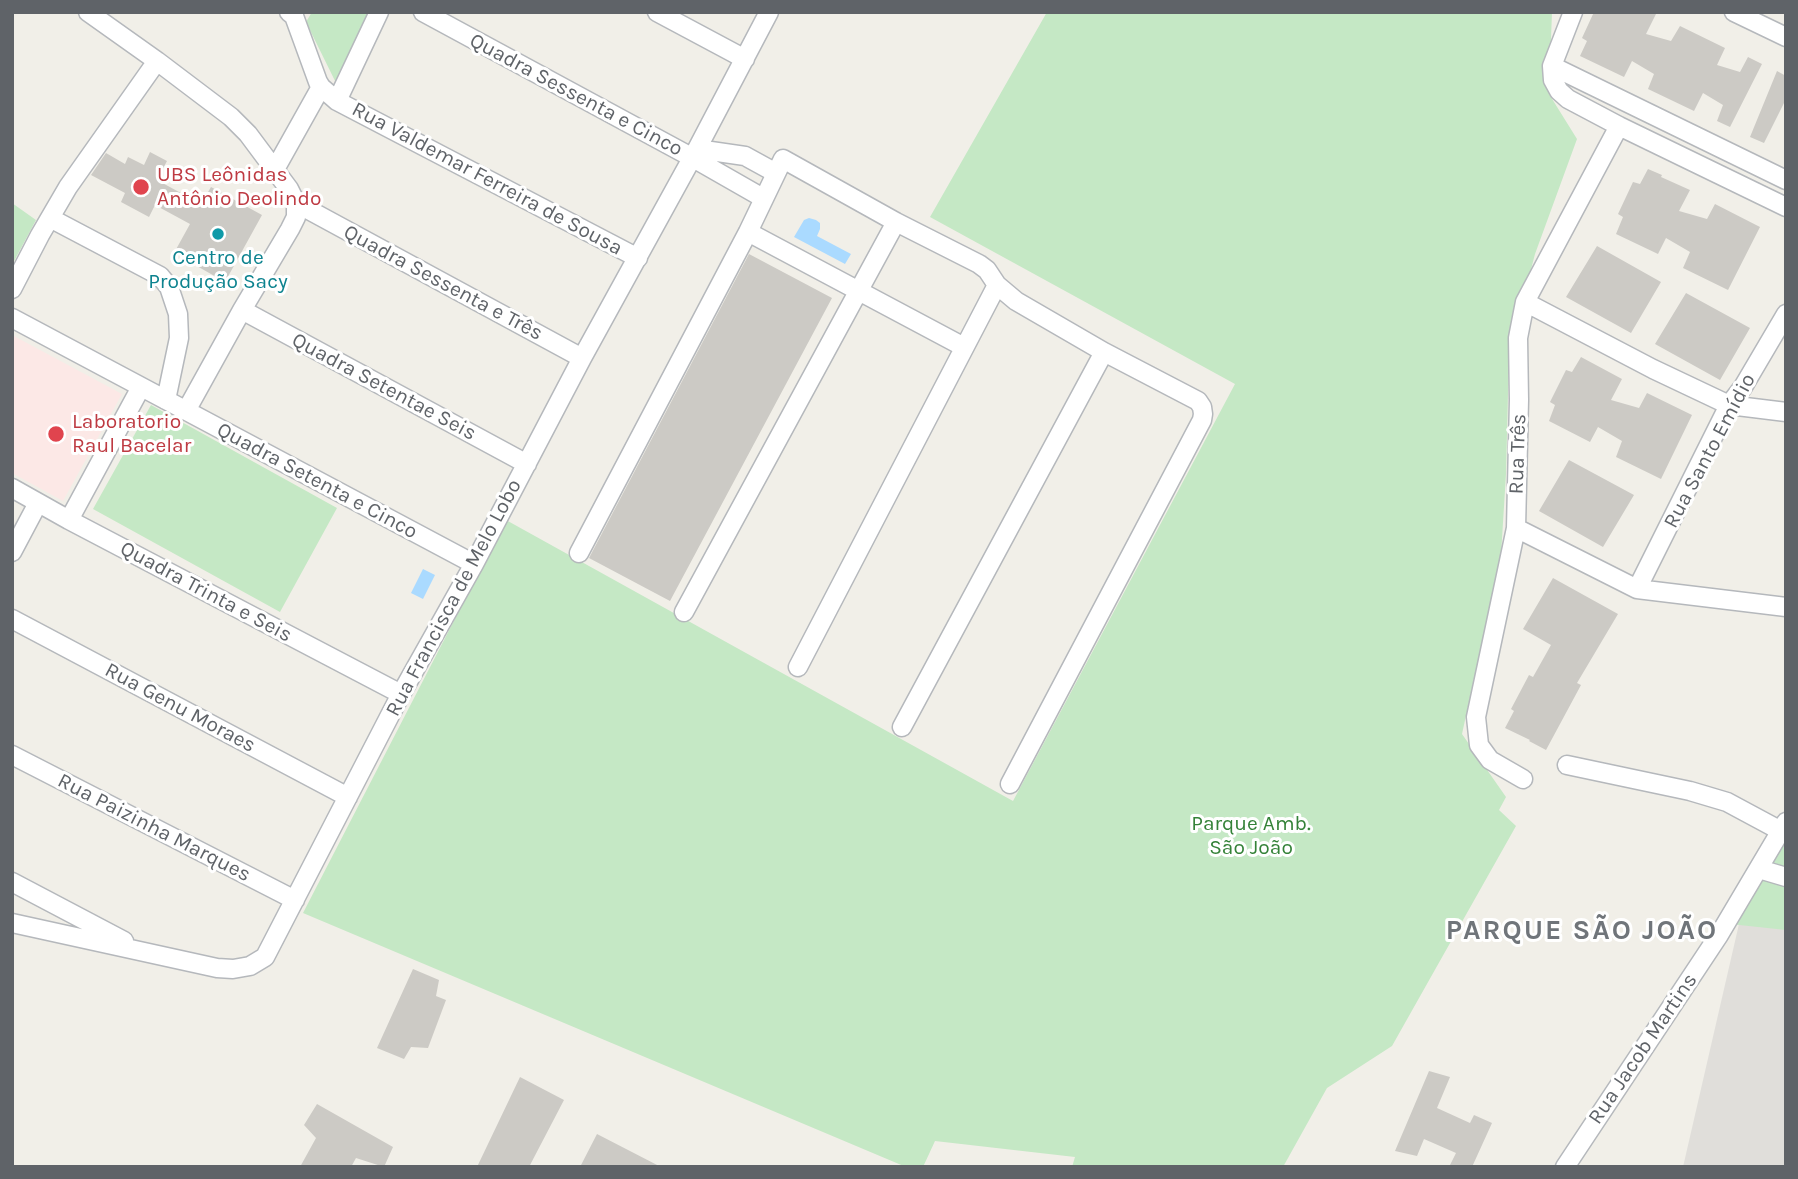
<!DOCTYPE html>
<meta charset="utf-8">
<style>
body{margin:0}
#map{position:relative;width:1798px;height:1179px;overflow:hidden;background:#f1efe8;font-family:Karla,sans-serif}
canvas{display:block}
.frame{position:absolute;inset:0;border:14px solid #5f6368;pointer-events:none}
</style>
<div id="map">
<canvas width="1798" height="1179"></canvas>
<div class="frame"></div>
</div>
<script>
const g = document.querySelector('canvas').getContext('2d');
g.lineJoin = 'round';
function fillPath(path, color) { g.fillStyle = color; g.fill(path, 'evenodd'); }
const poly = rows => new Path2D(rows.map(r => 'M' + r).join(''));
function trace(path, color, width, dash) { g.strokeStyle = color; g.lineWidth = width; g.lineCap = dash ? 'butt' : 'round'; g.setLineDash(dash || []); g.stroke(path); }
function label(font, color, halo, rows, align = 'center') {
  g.font = font + ' Karla,sans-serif'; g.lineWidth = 6; g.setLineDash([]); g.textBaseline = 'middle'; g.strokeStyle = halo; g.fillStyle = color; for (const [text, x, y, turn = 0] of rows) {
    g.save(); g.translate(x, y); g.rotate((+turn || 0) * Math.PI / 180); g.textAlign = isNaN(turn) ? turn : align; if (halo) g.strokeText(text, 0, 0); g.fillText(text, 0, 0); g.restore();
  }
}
const industrial = poly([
 [1739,924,1786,929,1786,1167,1683,1167]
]);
const medical = poly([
 [12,335,122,394,63,501,12,473]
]);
const green = poly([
 [312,12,376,12,339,89,306,22],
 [1047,12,1552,12,1549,94,1577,139,1535,254,1509,354,1506,474,1501,555,1462,734,1506,797,1499,810,1516,826,1392,1046,1327,1088,1283,1167,1072,1167,1075,1157,935,1141,923,1167,906,1167,303,913,506,520,1013,801,1235,384,930,217],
 [12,203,36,220,12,265],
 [151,405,337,508,280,612,93,509],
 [1786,831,1786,930,1730,924]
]);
const water = poly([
 [809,218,816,220,820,223,820,229,817,236,851,254,845,264,794,237,804,220],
 [423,569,435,575,423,599,411,593]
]);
const building = poly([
 [1594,12,1657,12,1646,34,1671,41,1680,26,1725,48,1717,65,1740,72,1748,57,1762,64,1730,127,1717,121,1723,105,1703,93,1694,111,1648,89,1654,74,1632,61,1624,77,1580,56,1587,41,1582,38],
 [1777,71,1786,76,1786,99,1764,143,1750,137],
 [150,152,167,161,157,180,201,204,211,187,262,215,225,282,174,253,190,224,155,205,149,217,121,202,125,193,91,175,106,153,125,164,128,157,144,165],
 [1648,169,1662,175,1661,177,1690,190,1679,211,1707,219,1715,204,1760,227,1728,290,1683,268,1690,252,1666,238,1658,254,1616,234,1623,217,1618,214,1633,182,1640,184],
 [1597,246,1661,282,1631,333,1566,297],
 [749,254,832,298,670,601,589,558],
 [1686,293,1750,328,1720,380,1655,344],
 [1581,357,1622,379,1611,400,1639,408,1647,393,1692,415,1661,479,1616,457,1622,441,1598,427,1590,442,1549,421,1555,405,1550,402,1566,370,1572,372],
 [1569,460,1634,495,1603,547,1539,511],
 [1553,578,1618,614,1577,683,1581,685,1546,750,1529,741,1530,740,1505,728,1514,711,1511,709,1529,675,1533,677,1551,645,1523,629],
 [413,969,439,980,436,996,446,1000,428,1048,411,1047,404,1059,377,1048],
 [1429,1071,1450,1077,1437,1108,1470,1123,1474,1115,1492,1123,1472,1167,1449,1167,1456,1153,1424,1139,1417,1156,1395,1151],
 [520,1077,564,1100,529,1167,477,1167],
 [317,1104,393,1147,384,1167,356,1158,351,1167,300,1167,316,1138,304,1125],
 [597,1134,661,1167,580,1167]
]);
const minor = poly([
 [88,12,157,61,231,117,248,134,289,189,296,203,582,358],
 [289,12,294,16,318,82,321,87,337,101,638,258],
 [423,12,693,158,763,198],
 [657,12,745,59],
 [1573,12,1552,66,1553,80,1559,91,1568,99,1619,126,1786,207],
 [1734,12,1786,37],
 [1552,66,1786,180],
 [337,101,379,12],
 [697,149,745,156,776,173],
 [274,171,321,87],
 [50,218,160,276,169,287,178,314,179,338,166,400],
 [748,232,964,347],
 [12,289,40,235,68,187,157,61],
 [1525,302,1653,369,1729,405,1786,412],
 [242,310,527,464],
 [12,318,474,564],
 [186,411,242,310,290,229,296,217,296,203],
 [12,488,69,520,401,694],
 [69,520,141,387],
 [1516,528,1637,589,1786,607],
 [12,552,38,503],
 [579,553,748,232,783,159,896,222,979,264,987,270,997,285,1016,301,1104,352,1198,401,1202,407,1203,414,1202,420,1010,784],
 [1637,589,1729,405,1743,387,1786,314],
 [684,612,896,222],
 [12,619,348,797],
 [798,667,997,285],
 [902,727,1104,352],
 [12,755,295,900],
 [1567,765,1690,791,1727,802,1781,831],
 [1523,779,1490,760,1479,745,1476,717,1516,528,1519,400,1518,338,1525,302,1619,126],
 [1759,869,1786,877],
 [12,882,124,941],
 [12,923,217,968,233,969,250,966,265,957,401,694,474,564,582,358,697,149,769,12],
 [1565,1167,1719,935,1786,822]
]);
const markers = [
 [141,187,9,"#e0444e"],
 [218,234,7,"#0f9aa8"],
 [56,434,9,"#e0444e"]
];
const streetNames = [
 ["Quadra Sessenta e Cinco",576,95,28],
 ["Rua Valdemar Ferreira de Sousa",487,179,28],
 ["Quadra Sessenta e Três",443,283,28],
 ["Quadra Setentae Seis",384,387,28],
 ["Rua Santo Emídio",1710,451,-62],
 ["Rua Três",1518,454,-88],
 ["Quadra Setenta e Cinco",317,481,28],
 ["Quadra Trinta e Seis",206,592,28],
 ["Rua Francisca de Melo Lobo",454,598,-62],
 ["Rua Genu Moraes",180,708,28],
 ["Rua Paizinha Marques",154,828,27],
 ["Rua Jacob Martins",1643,1049,-56]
];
const healthNames = [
 ["UBS Leônidas",157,175],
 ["Antônio Deolindo",157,199],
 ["Laboratorio",72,422],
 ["Raul Bacelar",72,446]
];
const cultureNames = [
 ["Centro de",218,258],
 ["Produção Sacy",218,282]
];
const parkNames = [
 ["Parque Amb.",1251,824],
 ["São João",1251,848]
];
const districtNames = [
 ["PARQUE SÃO JOÃO",1582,931]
];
fillPath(industrial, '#e0deda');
fillPath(medical, '#fce8e6');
fillPath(green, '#c5e8c5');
fillPath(water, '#aadaff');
fillPath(building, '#cccac5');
trace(minor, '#b5b8bc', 21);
trace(minor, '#fff', 18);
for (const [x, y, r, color] of markers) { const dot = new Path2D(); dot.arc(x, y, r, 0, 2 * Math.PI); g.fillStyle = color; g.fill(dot); trace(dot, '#fff', 2.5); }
label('21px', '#5f6368', '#fff', streetNames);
label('21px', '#be3a42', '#fff', healthNames, 'left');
label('21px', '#0d838f', '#fff', cultureNames);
label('21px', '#348238', '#fff', parkNames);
g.letterSpacing = '2px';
label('bold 28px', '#70757a', '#fff', districtNames);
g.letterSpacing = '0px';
</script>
